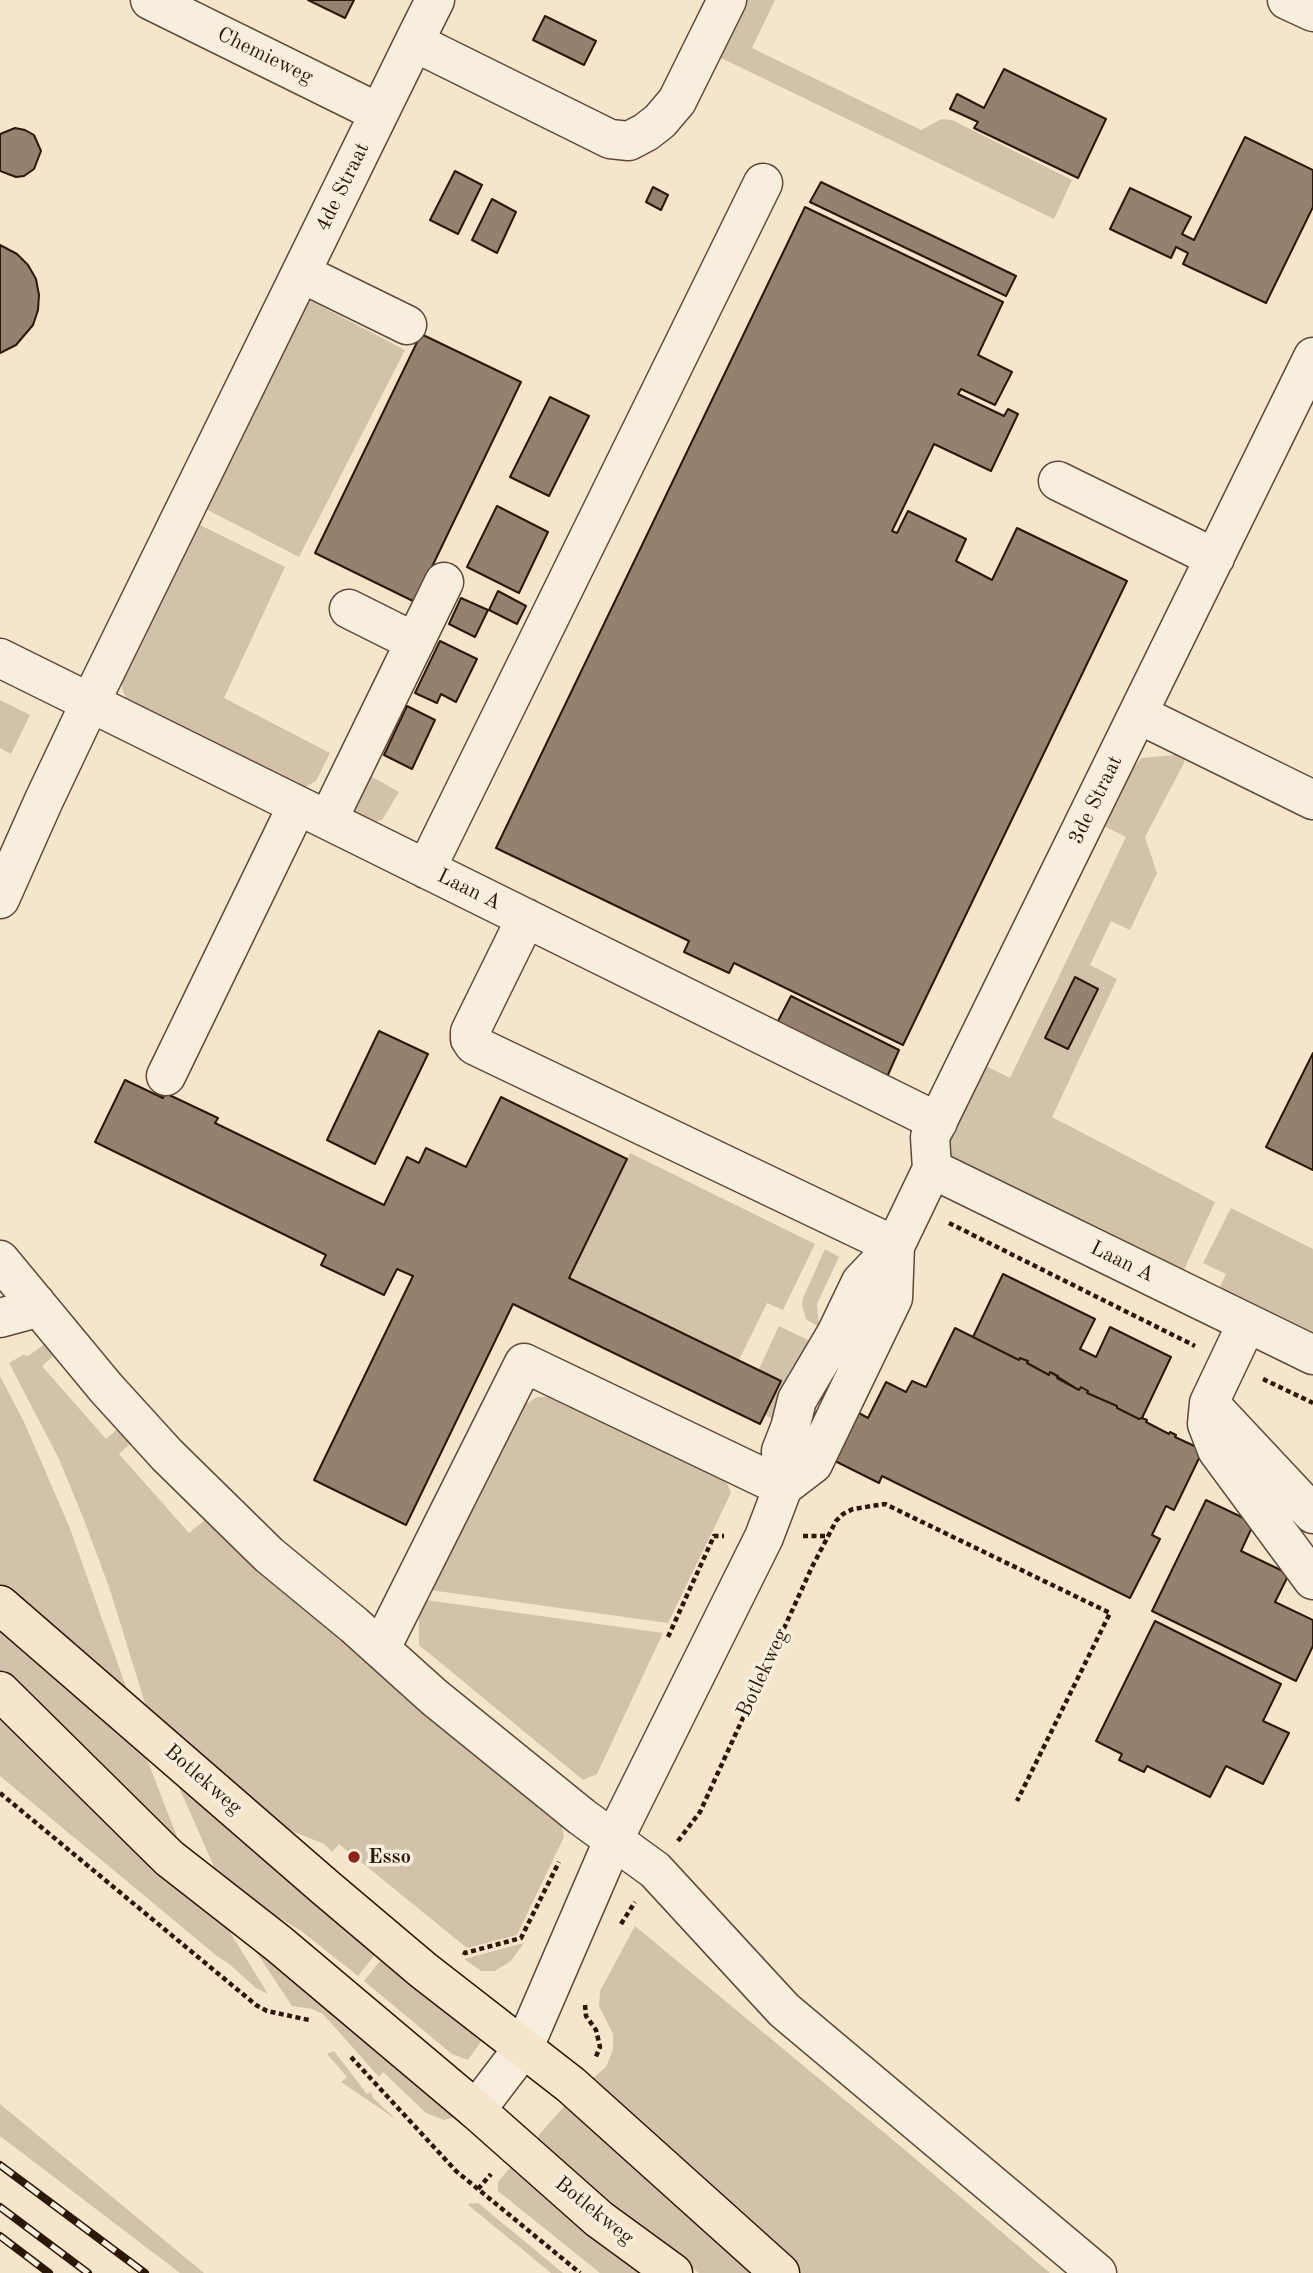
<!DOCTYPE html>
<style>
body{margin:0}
canvas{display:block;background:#f5e5cb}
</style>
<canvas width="1313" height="2273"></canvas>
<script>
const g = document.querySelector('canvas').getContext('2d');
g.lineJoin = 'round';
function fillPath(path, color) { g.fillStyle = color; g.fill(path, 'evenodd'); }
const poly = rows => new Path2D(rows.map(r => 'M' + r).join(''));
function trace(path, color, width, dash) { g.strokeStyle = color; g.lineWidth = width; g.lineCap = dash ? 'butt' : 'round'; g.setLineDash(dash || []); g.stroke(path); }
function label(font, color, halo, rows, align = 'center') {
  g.font = font + ' "Old Standard TT",serif'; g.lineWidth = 7; g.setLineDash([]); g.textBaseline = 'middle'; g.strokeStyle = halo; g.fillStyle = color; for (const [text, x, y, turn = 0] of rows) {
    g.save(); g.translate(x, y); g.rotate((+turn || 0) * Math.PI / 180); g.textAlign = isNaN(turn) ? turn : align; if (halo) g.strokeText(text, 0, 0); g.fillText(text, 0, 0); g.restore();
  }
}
const green = poly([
 [747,0,775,0,752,48,921,130,942,119,952,120,1072,180,1054,219,719,57],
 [307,299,405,350,299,557,200,506],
 [196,523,285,567,224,698,330,753,316,781,305,787,292,786,128,703,122,689,120,674],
 [0,700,30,715,11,754,0,748],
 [1175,755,1184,759,1184,763,1145,837,1157,873,1130,930,1111,921,1090,965,1117,979,1052,1117,1215,1202,1177,1285,949,1163,949,1142,986,1066,1010,1078,1126,837,1104,826,1129,772,1142,758],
 [367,774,399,792,382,820,371,822,361,817,352,808],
 [630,1153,815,1244,783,1310,767,1303,738,1362,569,1278],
 [1231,1208,1313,1249,1313,1349,1214,1299,1226,1274,1203,1263],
 [825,1249,839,1257,817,1304,819,1327,806,1319,802,1305,803,1298],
 [779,1326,812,1342,774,1419,764,1415,758,1371],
 [49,1341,58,1352,42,1366,106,1439,122,1425,134,1440,119,1454,189,1533,205,1520,242,1554,540,1805,562,1827,564,1837,517,1935,467,1948,339,1844,332,1852,324,1844,279,1826,149,1716,109,1587,84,1520,59,1459,9,1363,23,1355,28,1356],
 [0,1376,24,1422,69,1526,130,1698,0,1586],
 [537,1397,554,1397,726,1481,731,1493,668,1623,430,1590,525,1405],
 [426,1600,663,1633,597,1774,583,1780,419,1645,419,1618],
 [0,1626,143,1749,179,1842,56,1731,0,1671],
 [0,1720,23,1737,225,1924,268,1994,256,1988,228,1963,217,1956,0,1776],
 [178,1785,378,1951,358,1976,300,1930,255,1904,219,1878],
 [635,1926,899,2145,1050,2273,794,2273,587,2083,606,2067,613,2050,613,2034,599,2006,600,1991],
 [524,1943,511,1961,495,1971,481,1971,464,1959],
 [253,1947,456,2117,444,2120,426,2113,383,2072,379,2077,323,2014,312,2009,292,2006],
 [384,1956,487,2033,468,2060,452,2054,364,1981],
 [334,2051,367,2094,371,2092,373,2098,397,2120,341,2082,347,2077,327,2054],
 [0,2104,204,2273,180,2273,0,2136],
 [566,2104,757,2273,699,2273,589,2192,538,2139,538,2136],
 [513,2164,654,2273,600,2273,498,2191,498,2182],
 [478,2203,517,2235,563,2273,551,2273,467,2204]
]);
const building = poly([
 [308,0,354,0,345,18,308,0],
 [545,16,596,41,584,65,533,40,545,16],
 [1004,69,1106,119,1078,178,974,128,978,122,950,109,957,94,984,108,1004,69],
 [15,128,25,130,34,135,41,151,34,169,24,176,16,177,0,171,0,134,15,128],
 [1245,137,1313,170,1313,207,1266,303,1183,264,1188,253,1176,247,1171,258,1110,229,1130,188,1191,217,1182,234,1194,240,1245,137],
 [455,171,482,185,458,234,430,220,455,171],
 [821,182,1016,276,1006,296,810,202,821,182],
 [653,187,668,195,661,210,646,202,653,187],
 [492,199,516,212,497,253,472,240,492,199],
 [805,207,1003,302,978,355,1012,372,995,405,961,389,958,394,1004,416,1008,409,1018,414,991,471,934,444,892,531,897,533,908,511,966,539,956,561,992,580,1017,528,1127,581,903,1045,734,963,729,973,684,952,689,941,496,848,805,207],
 [0,245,17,254,28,265,36,279,39,295,38,310,33,325,16,345,0,353,0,245],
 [421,334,521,382,415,602,315,553,421,334],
 [550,397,589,416,549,496,510,477,550,397],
 [497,506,548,532,519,593,467,567,497,506],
 [498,591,526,606,517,624,489,610,498,591],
 [461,598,488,610,475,637,449,624,461,598],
 [440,641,477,659,456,702,441,694,437,703,415,693,440,641],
 [407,706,435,720,412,769,384,755,407,706],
 [1075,977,1098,989,1068,1049,1045,1038,1075,977],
 [791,996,899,1050,887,1077,777,1023,791,996],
 [379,1031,428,1054,375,1164,327,1140,379,1031],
 [1313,1053,1313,1170,1266,1147,1313,1053],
 [125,1080,163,1098,165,1093,218,1118,215,1123,384,1205,407,1157,419,1163,426,1148,466,1167,501,1097,627,1159,569,1278,781,1381,760,1424,513,1304,406,1525,314,1480,413,1276,397,1269,384,1295,321,1265,326,1255,95,1142,125,1080],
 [1003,1274,1095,1319,1080,1349,1096,1357,1110,1327,1171,1357,1142,1418,1139,1419,1117,1408,1117,1406,1087,1393,1088,1391,1081,1387,1079,1390,1050,1372,1049,1375,1027,1363,1028,1361,1020,1358,1019,1360,973,1337,1003,1274],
 [955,1328,1019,1360,1020,1358,1028,1361,1027,1363,1049,1375,1050,1372,1058,1376,1057,1378,1079,1390,1081,1387,1088,1391,1087,1393,1117,1406,1117,1408,1139,1419,1142,1418,1147,1420,1146,1422,1169,1434,1170,1432,1176,1435,1175,1437,1203,1450,1174,1510,1166,1506,1152,1535,1160,1539,1130,1598,882,1476,879,1483,833,1460,857,1412,868,1418,886,1382,906,1392,912,1381,926,1387,955,1328],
 [1206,1500,1254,1523,1241,1551,1289,1574,1275,1602,1313,1620,1313,1646,1296,1681,1152,1611,1206,1500],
 [1155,1621,1281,1684,1263,1721,1289,1733,1263,1784,1226,1766,1210,1797,1147,1766,1144,1772,1119,1760,1122,1754,1096,1741,1155,1621]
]);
const path = poly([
 [949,1223,1195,1346],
 [1263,1379,1313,1403],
 [803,1536,828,1536],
 [668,1637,714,1536,724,1536],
 [0,1793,256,2005,267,2011,309,2020],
 [678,1841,700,1812,812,1567,836,1521,843,1514,853,1509,885,1504,1110,1613,1017,1801],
 [621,1924,635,1902],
 [463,1952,465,1953,521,1938,559,1862],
 [585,2005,586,2016,596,2030,600,2047,595,2059],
 [351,2057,456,2171,580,2273],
 [478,2189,491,2174]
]);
const minor = poly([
 [150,0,379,113],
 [1287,0,1313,12],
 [414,42,435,0],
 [301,273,407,325],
 [1058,481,1215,558],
 [349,609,415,642],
 [0,658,938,1122],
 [1138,714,1313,800],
 [328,820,444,582],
 [426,869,763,183],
 [0,899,44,800,90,703,414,42,610,139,629,141,646,132,660,121,677,101,727,0],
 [526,918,470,1032,470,1039,474,1045,895,1246],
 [166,1076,297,806],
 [932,1169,1313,1355],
 [0,1260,106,1388,167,1455,269,1555,354,1625,434,1697,582,1817,655,1870,784,2010,1097,2273],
 [0,1318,26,1311,36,1303],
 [1247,1323,1209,1403,1207,1424,1217,1450,1313,1580],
 [1209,1403,1313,1514],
 [783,1487,781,1451,790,1428,797,1400,836,1334,861,1282,895,1246,932,1169,930,1137,1313,357],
 [783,1487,813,1464,893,1298,895,1246],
 [381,1648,524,1363,783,1487,764,1537,613,1841,524,2047,476,2110]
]);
const major = poly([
 [0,1605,326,1888,423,1970,571,2085,780,2273],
 [0,1691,169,1858,279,1944,476,2110,599,2219,673,2273]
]);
const rail = poly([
 [0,2165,145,2273],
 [0,2207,88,2273],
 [0,2236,49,2273]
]);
const markers = [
 [354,1857,7,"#8f2418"]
];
const streetNames = [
 ["Chemieweg",265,56,26],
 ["4de Straat",343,187,-64],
 ["3de Straat",1096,800,-64],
 ["Laan A",469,890,26],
 ["Laan A",1122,1262,26],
 ["Botlekweg",763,1673,-65],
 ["Botlekweg",203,1780,41],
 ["Botlekweg",594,2211,39]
];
const poiNames = [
 ["Esso",368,1857]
];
fillPath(green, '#d3c2aa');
fillPath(building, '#95826e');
trace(building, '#2d1709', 2);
trace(minor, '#5f4a3a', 41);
trace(major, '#2d1709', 41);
trace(path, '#2d1709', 4.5, [5, 3.5]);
trace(minor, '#f8eedd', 38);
trace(major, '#f5e5cb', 38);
trace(rail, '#2d1709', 8);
trace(rail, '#f8eedd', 5, [16]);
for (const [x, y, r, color] of markers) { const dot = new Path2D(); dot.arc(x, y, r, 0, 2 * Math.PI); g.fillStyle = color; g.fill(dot); trace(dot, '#f8eedd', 2.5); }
label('21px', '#2d1709', '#f8eedd', streetNames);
label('bold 21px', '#2d1709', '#f8eedd', poiNames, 'left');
</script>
